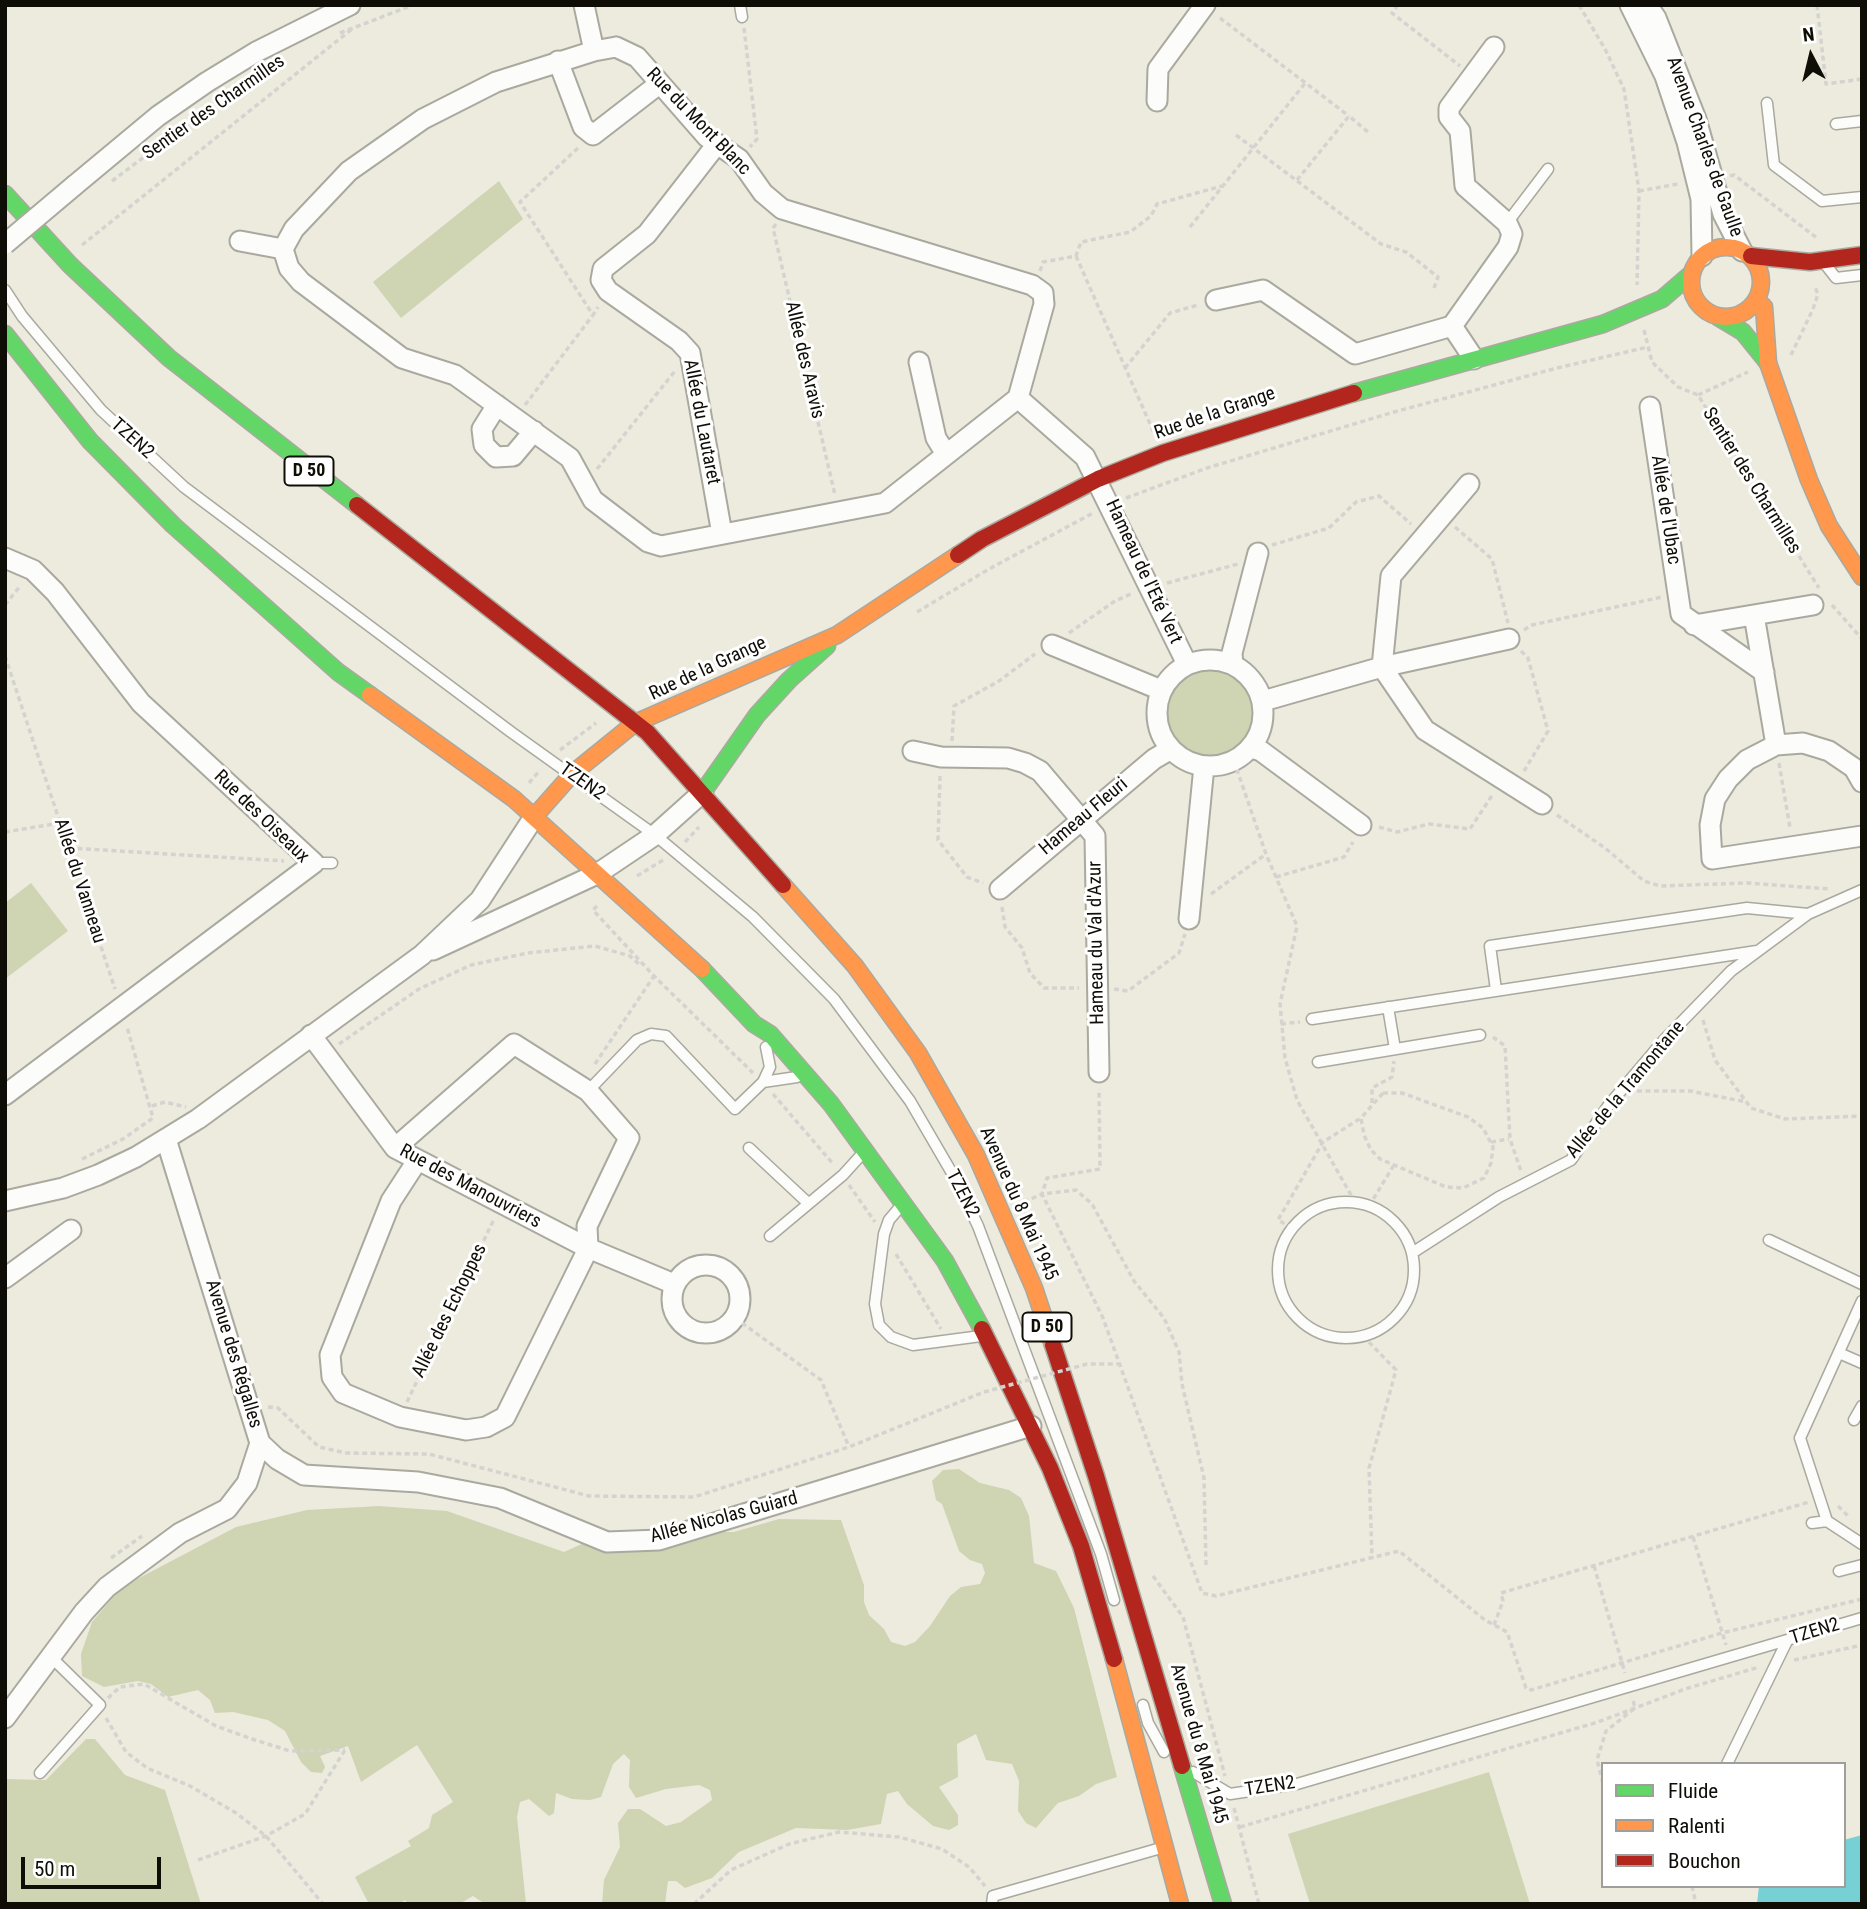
<!DOCTYPE html>
<meta charset="utf-8">
<style>
body{margin:0}
#map{position:relative;width:1867px;height:1909px;overflow:hidden;background:#edebde;font-family:"Roboto Condensed",sans-serif}
canvas{display:block}
.frame{position:absolute;inset:0;border:7px solid #0e0d06;pointer-events:none}
.legend{position:absolute;left:1601px;top:1762px;width:245px;height:126px;box-sizing:border-box;background:#fff;border:2px solid #9f9e9b;margin:0;padding:9px 12px;list-style:none;font-size:21px;color:#0e0d06}
.legend li{display:flex;align-items:center;gap:14px;height:35px}
.legend b{width:35px;border:2px solid #9f9e9b}
.north{position:absolute;left:1776px;top:21px;width:70px;height:70px;-webkit-text-stroke:5px #fff;paint-order:stroke;rotate:353deg;font-size:19px;font-weight:700;line-height:28px;text-align:center;color:#0e0d06}
.north::after{content:'';display:block;margin:auto;width:24px;height:32px;background:#0e0d06;clip-path:polygon(50% 0,100% 100%,50% 72%,0 100%)}
.scale{position:absolute;left:21px;top:1857px;width:140px;height:32px;box-sizing:border-box;border:4px solid #0e0d06;border-top:0;padding-left:9px;font-size:21px;line-height:24px;white-space:nowrap;color:#0e0d06;-webkit-text-stroke:5px #fff;paint-order:stroke}
</style>
<div id="map">
<canvas width="1867" height="1909"></canvas>
<div class="frame"></div>
<ul class="legend">
<li><b style="height:9px;background:#63d668"></b>Fluide</li>
<li><b style="height:9px;background:#ff974d"></b>Ralenti</li>
<li><b style="height:9px;background:#b3261e"></b>Bouchon</li>
</ul>
<div class="north">N</div>
<div class="scale">50 m</div>
</div>
<script>
const g = document.querySelector('canvas').getContext('2d');
g.lineJoin = 'round';
function fillPath(path, color) { g.fillStyle = color; g.fill(path, 'evenodd'); }
const poly = rows => new Path2D(rows.map(r => 'M' + r).join(''));
function trace(path, color, width, dash) { g.strokeStyle = color; g.lineWidth = width; g.lineCap = dash ? 'butt' : 'round'; g.setLineDash(dash || []); g.stroke(path); }
function label(font, color, halo, rows, align = 'center') {
  g.font = font + ' "Roboto Condensed",sans-serif'; g.lineWidth = 6; g.setLineDash([]); g.textBaseline = 'middle'; g.strokeStyle = halo; g.fillStyle = color; for (const [text, x, y, turn = 0] of rows) {
    g.save(); g.translate(x, y); g.rotate((+turn || 0) * Math.PI / 180); g.textAlign = isNaN(turn) ? turn : align; if (halo) g.strokeText(text, 0, 0); g.fillText(text, 0, 0); g.restore();
  }
}
const green = poly([
 [499,181,523,219,401,318,373,282],
 '1166 712a44 44 0 1 1 88 0a44 44 0 1 1-88 0Z',
 [31,883,68,931,5,979,5,903],
 [959,1469,980,1483,1009,1490,1021,1498,1029,1516,1034,1563,1056,1571,1074,1608,1117,1777,1096,1784,1079,1796,1058,1803,1036,1828,1026,1823,1018,1811,1019,1781,1012,1764,986,1760,976,1734,957,1744,958,1777,939,1787,958,1815,958,1825,949,1830,933,1826,907,1804,898,1791,887,1794,881,1824,847,1830,796,1828,739,1852,712,1878,685,1888,676,1881,668,1881,665,1904,602,1904,604,1880,620,1847,618,1823,628,1809,640,1809,666,1826,681,1822,712,1800,710,1790,699,1785,666,1789,636,1798,629,1787,630,1760,624,1754,613,1764,601,1797,590,1800,572,1799,556,1793,554,1813,549,1816,529,1799,520,1802,517,1817,526,1904,485,1904,473,1896,459,1904,408,1904,405,1900,399,1904,369,1904,355,1877,411,1846,408,1841,429,1828,432,1815,453,1802,417,1745,361,1782,348,1746,320,1756,325,1767,322,1773,311,1772,301,1762,285,1731,268,1720,233,1712,215,1713,210,1700,198,1690,168,1697,151,1684,138,1681,104,1687,82,1676,81,1654,92,1622,122,1587,236,1527,307,1510,379,1506,447,1511,564,1552,584,1543,692,1532,734,1532,779,1519,841,1520,864,1585,864,1602,869,1615,884,1629,891,1642,905,1646,915,1642,930,1626,950,1596,961,1587,980,1584,985,1573,982,1564,970,1560,959,1551,942,1504,936,1500,932,1481,943,1470],
 [86,1739,95,1739,125,1775,165,1790,201,1904,5,1904,5,1779,46,1780],
 [1489,1772,1530,1904,1310,1904,1288,1834]
]);
const water = poly([
 [1862,1835,1862,1904,1757,1904,1759,1886,1844,1886,1844,1840]
]);
const path = poly([
 [1398,5,1392,13,1460,66],
 [1579,5,1605,49,1624,89,1639,191,1637,285],
 [1817,5,1826,84,1862,79],
 [1220,18,1349,116],
 [744,28,757,139,750,147],
 [340,33,413,5],
 [1236,135,1381,244,1406,252,1438,277,1434,288],
 [578,148,520,202,593,315,598,307],
 [1730,176,1734,175,1817,238],
 [1297,180,1349,116,1368,132],
 [112,181,232,91],
 [1639,191,1678,184],
 [776,224,773,228,835,495],
 [1190,227,1306,82],
 [82,245,352,29],
 [1076,256,1154,433],
 [1040,271,1043,262,1076,256,1081,242,1130,232,1151,216,1157,204,1222,186],
 [1644,330,1652,362,1678,387,1698,395,1819,588],
 [1791,355,1813,309,1818,294,1814,285],
 [1125,368,1170,313,1198,305],
 [1698,395,1748,372],
 [525,405,593,315],
 [597,469,675,371],
 [1126,498,1207,468,1394,412,1557,368,1648,347],
 [1455,527,1492,559,1508,623],
 [1272,545,1329,528,1356,502,1379,496,1411,524],
 [1167,583,1238,564],
 [5,605,21,585],
 [1832,605,1862,639],
 [917,612,989,569,1093,513],
 [1524,630,1532,625,1662,597],
 [1069,633,1115,601,1133,593],
 [1521,651,1528,658,1548,731,1524,771],
 [5,656,115,989],
 [952,741,954,706,999,681,1035,654],
 [560,750,596,723],
 [1234,761,1266,854,1297,926,1280,1004,1285,1058,1297,1100,1355,1202],
 [1779,763,1790,828],
 [940,776,938,840,967,877,983,883],
 [529,783,540,770],
 [1557,815,1605,848,1644,881,1660,886,1747,883,1830,889],
 [1379,827,1397,832,1429,824,1470,829,1493,794],
 [5,832,60,823],
 [685,842,699,827],
 [69,848,284,861],
 [637,876,663,860],
 [1276,877,1344,857,1353,842],
 [1211,894,1266,854],
 [597,906,593,910,654,976,753,1073],
 [1002,907,1005,927,1022,948,1030,973,1044,988,1079,988],
 [1114,989,1128,991,1179,953,1185,934],
 [1703,1020,1715,1060,1751,1108,1785,1119,1862,1116],
 [1281,1024,1300,1022],
 [1493,1037,1505,1046,1510,1139,1521,1171],
 [339,1044,419,989,471,965,528,953,595,946,630,956,641,966],
 [595,1064,654,976],
 [1637,1091,1690,1091,1747,1102],
 [1383,1093,1402,1093,1468,1117,1483,1128,1493,1147,1491,1163,1484,1178,1463,1188,1446,1187,1380,1159,1371,1150,1364,1135,1361,1118,1383,1093],
 [773,1094,834,1165],
 [1372,1103,1372,1088,1392,1077,1394,1061],
 [152,1106,165,1102,186,1107],
 [1491,1142,1509,1139],
 [82,1159,123,1139,153,1118,127,1027],
 [849,1185,875,1222],
 [1024,1202,1042,1194,1047,1178,1100,1169,1099,1089],
 [1369,1206,1394,1165],
 [1292,1228,1278,1220,1323,1142,1361,1118],
 [896,1254,941,1329],
 [735,1318,821,1380,849,1447],
 [1363,1336,1396,1370,1369,1468,1372,1558],
 [407,1402,494,1219],
 [268,1407,278,1408,319,1447,346,1453,429,1454,589,1496,694,1497,849,1447,984,1392],
 [1838,1506,1850,1518],
 [1693,1537,1726,1645],
 [111,1558,142,1536],
 [1206,1565,1204,1478,1182,1384,1179,1352,1164,1318,1134,1281,1092,1204,1076,1190,1042,1194,1103,1318,1202,1593,1216,1596,1399,1551,1485,1620,1507,1632,1526,1688,1531,1690,1722,1633,1862,1599],
 [1594,1566,1625,1673],
 [1153,1576,1183,1617,1225,1776],
 [1494,1625,1503,1601,1501,1593,1809,1502],
 [1794,1660,1862,1645],
 [108,1698,120,1687,144,1684,216,1726,255,1740,290,1751,345,1750],
 [106,1718,126,1752,147,1768,190,1786,236,1813,266,1836,323,1904],
 [1603,1783,1597,1760,1606,1731,1635,1708,1633,1700],
 [1234,1808,1259,1904],
 [1240,1827,1598,1722,1685,1689,1759,1667],
 [198,1860,266,1836,305,1814,345,1750],
 [1692,1886,1696,1904],
 [694,1904,731,1870,789,1844,839,1832,899,1837,942,1849,969,1867,985,1886]
]);
const lane = poly([
 [740,5,742,17],
 [1767,103,1774,165,1822,201,1862,197],
 [1836,124,1862,121],
 [1507,223,1548,169],
 [1825,264,1836,278,1862,275],
 [5,290,22,316,101,410,184,487,511,732,655,835,753,917,834,999,910,1101,956,1180,978,1226,1101,1554,1114,1600],
 [314,863,332,863],
 [1496,990,1490,946,1747,908,1808,914],
 [1388,1007,1395,1049],
 [1312,1019,1757,951],
 [1318,1062,1480,1035],
 [763,1082,797,1077],
 [588,1091,637,1040,651,1034,666,1036,735,1109,763,1082,770,1067,766,1047],
 [749,1148,808,1203],
 '1278 1270a68 68 0 1 1 136 0a68 68 0 1 1-136 0Z',
 [900,1207,889,1220,884,1234,875,1304,879,1325,891,1337,913,1345,981,1336],
 [770,1236,843,1175,862,1154],
 [1769,1240,1862,1284],
 [1412,1253,1499,1197,1571,1160,1608,1106,1664,1040,1731,971,1808,914,1862,890],
 [1839,1353,1862,1363],
 [1854,1420,1862,1406],
 [1827,1521,1800,1438,1862,1301],
 [1812,1523,1827,1521,1862,1544],
 [1839,1571,1862,1565],
 [1143,1705,1148,1723,1164,1752],
 [1727,1764,1787,1641],
 [1193,1772,1230,1794,1297,1784,1862,1618],
 [40,1773,100,1705,51,1657],
 [992,1904,993,1896,1161,1848]
]);
const street = poly([
 [584,5,594,51],
 [1630,5,1665,76,1687,142,1701,199,1702,256],
 [1647,5,1656,18,1696,119,1723,214,1742,251],
 [616,47,637,57,707,137,739,159,763,193,782,209,1032,285,1043,293,1044,304,1018,398,885,503,661,546,648,542,593,500,570,458,455,375,402,358,301,282,289,268,283,249,294,229,349,171,423,119,496,82,594,51,616,47],
 [558,61,583,127,593,135,659,84],
 [1157,101,1158,69,1205,5],
 [717,144,647,234,603,269,601,280,608,291,679,341,690,353,722,534],
 [75,185,158,116,207,82,256,52,350,5],
 [240,241,283,249],
 [1216,300,1263,290,1355,354,1452,326],
 [1474,359,1452,326,1508,247,1512,234,1507,223,1465,186,1460,131,1449,117,1449,108,1494,47],
 [919,362,936,438,946,454],
 [1018,398,1085,457,1187,664],
 [497,405,482,429,484,445,496,457,513,456,534,431],
 [1650,407,1681,614,1764,672],
 [1469,484,1391,576,1382,667,1425,730,1542,804],
 [5,558,33,570,55,592,141,703,314,863,5,1095],
 [1754,615,1776,745],
 [1694,625,1813,605],
 [1052,645,1161,690],
 '1157 713a53 53 0 1 1 106 0a53 53 0 1 1-106 0Z',
 [1233,664,1232,653,1258,553],
 [1263,701,1382,667,1509,639],
 [1252,748,1261,751,1361,825],
 [913,751,941,757,1008,758,1025,763,1040,771,1095,836,1099,1072],
 [1862,782,1854,768,1829,751,1803,743,1776,745,1747,760,1728,779,1715,799,1710,825,1712,859,1862,836],
 [1000,889,1154,759,1171,749],
 [1189,919,1204,766],
 [433,950,597,874,655,835,703,792],
 [311,1035,395,1148,588,1248,674,1284],
 [395,1148,514,1044,588,1091,629,1138,587,1226,588,1248,585,1255,505,1417,486,1427,466,1430,400,1417,343,1393,332,1377,330,1355,391,1201,417,1161],
 [5,1201,63,1188,98,1175,136,1157,198,1119,422,955,480,900,534,817],
 '672 1299a34 34 0 1 1 68 0a34 34 0 1 1-68 0Z',
 [5,1278,71,1230],
 [260,1443,277,1459,304,1475,418,1482,500,1498,607,1542,659,1540,1031,1426],
 [5,1718,84,1612,107,1587,180,1533,227,1509,247,1483,260,1443,166,1139]
]);
const fast = poly([
 [5,194,70,265,169,358,357,505],
 [1718,317,1743,332,1768,363],
 [5,334,90,441,173,525,338,672,370,695],
 [1354,393,1603,324,1662,299,1691,274],
 [703,792,757,715,789,680,827,646],
 [702,969,754,1024,770,1034,831,1104,945,1261,982,1329],
 [1182,1766,1223,1904]
]);
const slow = poly([
 '1691 282a35 35 0 1 1 70 0a35 35 0 1 1-70 0Z',
 [1756,300,1764,307,1768,363,1809,480,1829,526,1862,577],
 [370,695,514,799,702,969],
 [534,817,572,774,635,723,837,635,958,555],
 [783,885,855,966,918,1053,976,1155,1034,1288,1053,1345],
 [1114,1659,1180,1904]
]);
const jam = poly([
 [1751,256,1810,262,1862,255],
 [357,505,647,732,783,885],
 [958,555,982,539,1098,479,1163,453,1354,393],
 [982,1329,1050,1468,1081,1546,1114,1659],
 [1053,1345,1096,1476,1182,1766]
]);
const pathBridge = poly([
 [984,1392,1087,1364,1118,1364]
]);
const streetBridge = poly([
 [5,244,75,185]
]);
const shields = [
 [309,471,49],
 [1047,1327,49]
];
const shieldNames = [
 ["D 50",309,471],
 ["D 50",1047,1327]
];
const streetNames = [
 ["Sentier des Charmilles",214,108,-35],
 ["Rue du Mont Blanc",698,122,46],
 ["Avenue Charles de Gaulle",1704,147,70],
 ["Allée des Aravis",804,360,77],
 ["Rue de la Grange",1215,414,-19],
 ["Allée du Lautaret",701,422,79],
 ["TZEN2",132,439,42],
 ["Sentier des Charmilles",1751,481,58],
 ["Allée de l'Ubac",1665,510,81],
 ["Hameau de l'Eté Vert",1143,572,65],
 ["Rue de la Grange",708,669,-25],
 ["TZEN2",582,782,35],
 ["Rue des Oiseaux",261,817,44],
 ["Hameau Fleuri",1084,817,-40],
 ["Allée du Vanneau",79,881,72],
 ["Hameau du Val d'Azur",1097,943,-91],
 ["Allée de la Tramontane",1626,1090,-50],
 ["Rue des Manouvriers",470,1187,28],
 ["TZEN2",962,1194,63],
 ["Avenue du 8 Mai 1945",1018,1204,66],
 ["Allée des Echoppes",450,1311,-64],
 ["Avenue des Régalles",233,1354,73],
 ["Allée Nicolas Guiard",724,1518,-15],
 ["TZEN2",1815,1632,-17],
 ["Avenue du 8 Mai 1945",1198,1744,74],
 ["TZEN2",1270,1787,-9]
];
fillPath(green, '#cfd4b3');
fillPath(water, '#77d0d3');
trace(lane, '#aaa99f', 13);
trace(street, '#aaa99f', 23);
trace(fast, '#aaa99f', 19);
trace(slow, '#aaa99f', 19);
trace(jam, '#aaa99f', 19);
trace(path, '#d4d3d0', 3.5, [5, 3.5]);
trace(lane, '#fcfcfa', 10);
trace(street, '#fcfcfa', 19);
trace(fast, '#63d668', 16);
trace(slow, '#ff974d', 16);
trace(jam, '#b3261e', 16);
trace(streetBridge, '#aaa99f', 23, []);
trace(pathBridge, '#d4d3d0', 3.5, [5, 3.5]);
trace(streetBridge, '#fcfcfa', 19);
for (const [x, y, w] of shields) { const box = new Path2D(); box.roundRect(x - w / 2, y - 14.5, w, 29, 5); g.fillStyle = '#fff'; g.fill(box); trace(box, '#0e0d06', 2); }
label('bold 18px', '#0e0d06', null, shieldNames);
label('19px', '#0e0d06', '#fff', streetNames);
</script>
